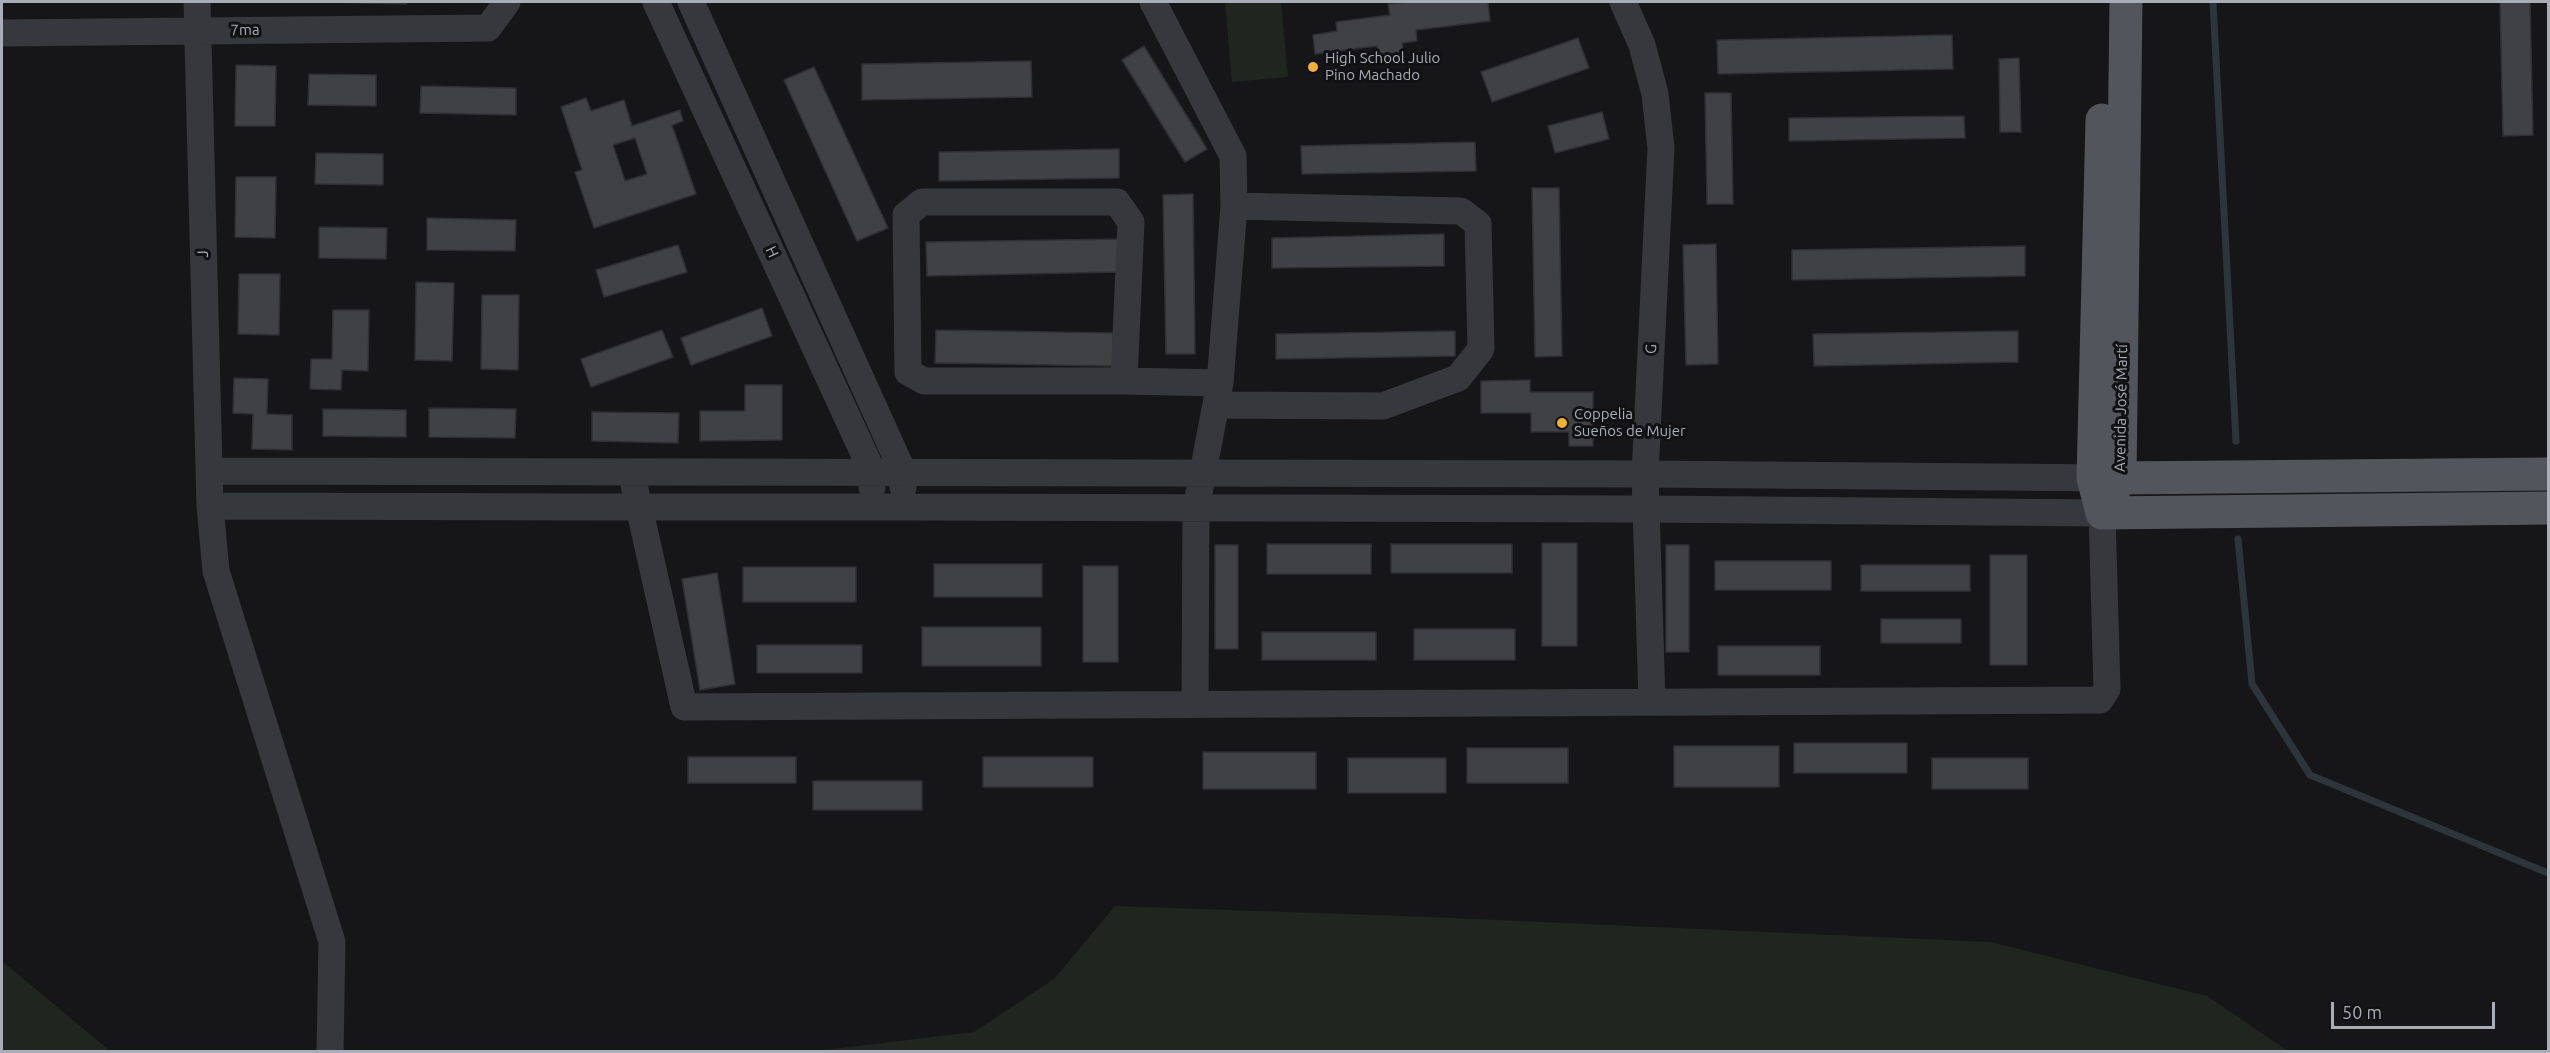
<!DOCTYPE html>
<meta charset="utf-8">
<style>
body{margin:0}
#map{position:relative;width:2550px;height:1053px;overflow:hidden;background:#161618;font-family:Ubuntu,sans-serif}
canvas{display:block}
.frame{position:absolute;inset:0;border:3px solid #a8adb8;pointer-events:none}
.scale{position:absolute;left:2331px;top:1002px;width:164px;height:27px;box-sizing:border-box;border:3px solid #a8adb8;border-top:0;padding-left:8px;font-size:18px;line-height:21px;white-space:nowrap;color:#a8adb8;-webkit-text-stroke:4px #111113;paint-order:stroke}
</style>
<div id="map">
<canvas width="2550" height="1053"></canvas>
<div class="frame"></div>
<div class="scale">50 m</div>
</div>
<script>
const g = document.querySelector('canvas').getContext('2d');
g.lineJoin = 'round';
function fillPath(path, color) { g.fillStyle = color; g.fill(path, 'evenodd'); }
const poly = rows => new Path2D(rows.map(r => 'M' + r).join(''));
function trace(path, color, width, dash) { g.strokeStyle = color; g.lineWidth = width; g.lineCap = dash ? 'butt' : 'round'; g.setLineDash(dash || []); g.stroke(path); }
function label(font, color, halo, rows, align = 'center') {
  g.font = font + ' Ubuntu,sans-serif'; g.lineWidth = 6; g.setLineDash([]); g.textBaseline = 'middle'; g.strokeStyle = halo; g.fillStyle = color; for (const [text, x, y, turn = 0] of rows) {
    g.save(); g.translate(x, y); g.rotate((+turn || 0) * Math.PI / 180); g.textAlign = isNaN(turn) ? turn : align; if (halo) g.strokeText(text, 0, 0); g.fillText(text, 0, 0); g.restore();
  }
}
const green = poly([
 [1225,2,1281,2,1288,77,1232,82],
 [1115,906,1430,917,1990,942,2207,996,2288,1051,816,1051,974,1032,1054,979],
 [2,961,110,1051,2,1051]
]);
const stream = poly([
 [2213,2,2236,441],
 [2238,539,2252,684,2310,775,2548,873]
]);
const building = poly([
 [329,2,406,2,406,4,329,2],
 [1409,2,1488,2,1490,21,1416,30,1417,41,1402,43,1404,55,1379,59,1377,46,1315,54,1313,35,1337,31,1336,22,1390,15,1388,4,1409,2],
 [2500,2,2530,2,2533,135,2503,136,2500,2],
 [1952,35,1953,69,1718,74,1717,40,1952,35],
 [1578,38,1589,68,1492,102,1481,72,1578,38],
 [1144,46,1207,149,1185,162,1122,60,1144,46],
 [2019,58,2021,132,2000,132,1999,59,2019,58],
 [1031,61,1032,97,862,100,862,64,1031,61],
 [236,65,276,66,275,126,235,126,236,65],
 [814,67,888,228,857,241,784,80,814,67],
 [309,74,376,75,376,106,308,105,309,74],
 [421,86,516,88,516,115,420,113,421,86],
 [1705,93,1731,93,1733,204,1707,204,1705,93],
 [586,98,591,111,624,100,632,126,680,110,683,121,672,125,696,194,594,228,575,172,582,170,561,107,586,98],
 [635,138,647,174,625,181,613,145,635,138],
 [1602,112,1609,139,1555,153,1548,126,1602,112],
 [1964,116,1965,138,1789,141,1789,118,1964,116],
 [1475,142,1476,171,1302,174,1301,146,1475,142],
 [1119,149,1119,178,939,181,939,152,1119,149],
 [316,153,383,154,383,185,315,184,316,153],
 [236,177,276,177,275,238,235,237,236,177],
 [1532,188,1559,188,1562,356,1535,357,1532,188],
 [1193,194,1195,354,1166,354,1163,195,1193,194],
 [427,218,516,220,515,251,427,250,427,218],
 [319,227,387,228,386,259,319,258,319,227],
 [1444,234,1444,266,1272,268,1272,238,1444,234],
 [1120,239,1120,272,927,276,926,242,1120,239],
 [1716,244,1718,364,1686,365,1683,245,1716,244],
 [678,245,687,272,604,297,596,270,678,245],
 [2025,246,2025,276,1792,280,1792,250,2025,246],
 [239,274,280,274,279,335,238,334,239,274],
 [416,282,454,283,452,361,415,360,416,282],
 [482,295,519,295,518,370,481,369,482,295],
 [762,308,772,336,691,365,681,338,762,308],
 [333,310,369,310,368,371,342,370,341,390,310,389,311,359,332,359,333,310],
 [662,330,673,357,591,387,581,359,662,330],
 [936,330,1113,333,1113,366,935,363,936,330],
 [1455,331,1455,356,1276,359,1276,334,1455,331],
 [2018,331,2018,362,1814,366,1813,334,2018,331],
 [234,378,268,379,267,414,292,415,292,450,252,449,253,414,233,413,234,378],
 [1530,380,1530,392,1593,392,1593,446,1569,446,1569,432,1531,432,1531,413,1481,413,1481,381,1530,380],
 [745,385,782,385,782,440,700,441,700,411,745,411,745,385],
 [429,408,516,409,515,438,429,437,429,408],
 [323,409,406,410,406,437,323,436,323,409],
 [592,412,679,413,678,443,592,441,592,412],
 [1542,543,1577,543,1577,646,1542,646,1542,543],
 [1267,544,1371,544,1371,574,1267,574,1267,544],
 [1391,544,1512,544,1512,573,1391,573,1391,544],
 [1215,545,1238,545,1238,649,1215,649,1215,545],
 [1666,545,1689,545,1689,652,1666,652,1666,545],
 [1990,555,2027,555,2027,665,1990,665,1990,555],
 [1715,561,1831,561,1831,590,1715,590,1715,561],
 [934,564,1042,564,1042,597,934,597,934,564],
 [1861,565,1970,565,1970,591,1861,591,1861,565],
 [1083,566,1118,566,1118,662,1083,662,1083,566],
 [743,567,856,567,856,602,743,602,743,567],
 [717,573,735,684,700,690,682,579,717,573],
 [1881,619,1961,619,1961,643,1881,643,1881,619],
 [922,627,1041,627,1041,666,922,666,922,627],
 [1414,629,1515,629,1515,660,1414,660,1414,629],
 [1262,632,1376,632,1376,660,1262,660,1262,632],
 [757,645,862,645,862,673,757,673,757,645],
 [1718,646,1820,646,1820,675,1718,675,1718,646],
 [1794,743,1907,743,1907,773,1794,773,1794,743],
 [1674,746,1779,746,1779,787,1674,787,1674,746],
 [1467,748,1568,748,1568,783,1467,783,1467,748],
 [1203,752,1316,752,1316,789,1203,789,1203,752],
 [688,757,796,757,796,783,688,783,688,757],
 [983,757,1093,757,1093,787,983,787,983,757],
 [1348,758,1446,758,1446,793,1348,793,1348,758],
 [1932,758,2028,758,2028,789,1932,789,1932,758],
 [813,781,922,781,922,810,813,810,813,781]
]);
const minor = poly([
 [197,2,210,506,216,571,332,942,330,1052],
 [656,2,872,471,872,487],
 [691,2,903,472,903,487],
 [1153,2,1233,156,1234,206,1220,383,1196,509,1195,704],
 [1623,2,1642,45,1655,94,1661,148,1645,474,1652,702],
 [2,33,488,28,507,2],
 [1124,381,1131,222,1117,202,922,202,906,215,908,372,924,381,1124,381,1220,383],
 [1216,405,1383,406,1458,378,1481,349,1478,224,1461,211,1234,206],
 [209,471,1645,474,2113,478],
 [210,506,596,507,903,507,1646,509,2102,513,2107,689,2100,700,684,707,639,507,631,472]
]);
const major = poly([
 [2120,478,2548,474],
 [2102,513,2120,478,2126,2],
 [2102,513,2093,478,2102,120],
 [2102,513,2548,508]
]);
const markers = [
 [1313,67,6,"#f2b134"],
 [1562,423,6,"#f2b134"]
];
const streetNames = [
 ["7ma",245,30,-1],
 ["H",772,252,65],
 ["J",203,254,-92],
 ["G",1651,349,-87],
 ["Avenida José Martí",2121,408,-89]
];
const poiNames = [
 ["High School Julio",1325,58],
 ["Pino Machado",1325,75],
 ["Coppelia",1574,414],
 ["Sueños de Mujer",1574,431]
];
fillPath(green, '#1e261f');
trace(stream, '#2c353c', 7);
fillPath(building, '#404145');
trace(building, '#303034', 1.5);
trace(minor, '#37383d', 27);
trace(major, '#53555c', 33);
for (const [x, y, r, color] of markers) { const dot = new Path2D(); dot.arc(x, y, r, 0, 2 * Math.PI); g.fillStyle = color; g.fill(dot); trace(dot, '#111113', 2); }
label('15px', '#a8adb8', '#111113', streetNames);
label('15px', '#a8adb8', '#111113', poiNames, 'left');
</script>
